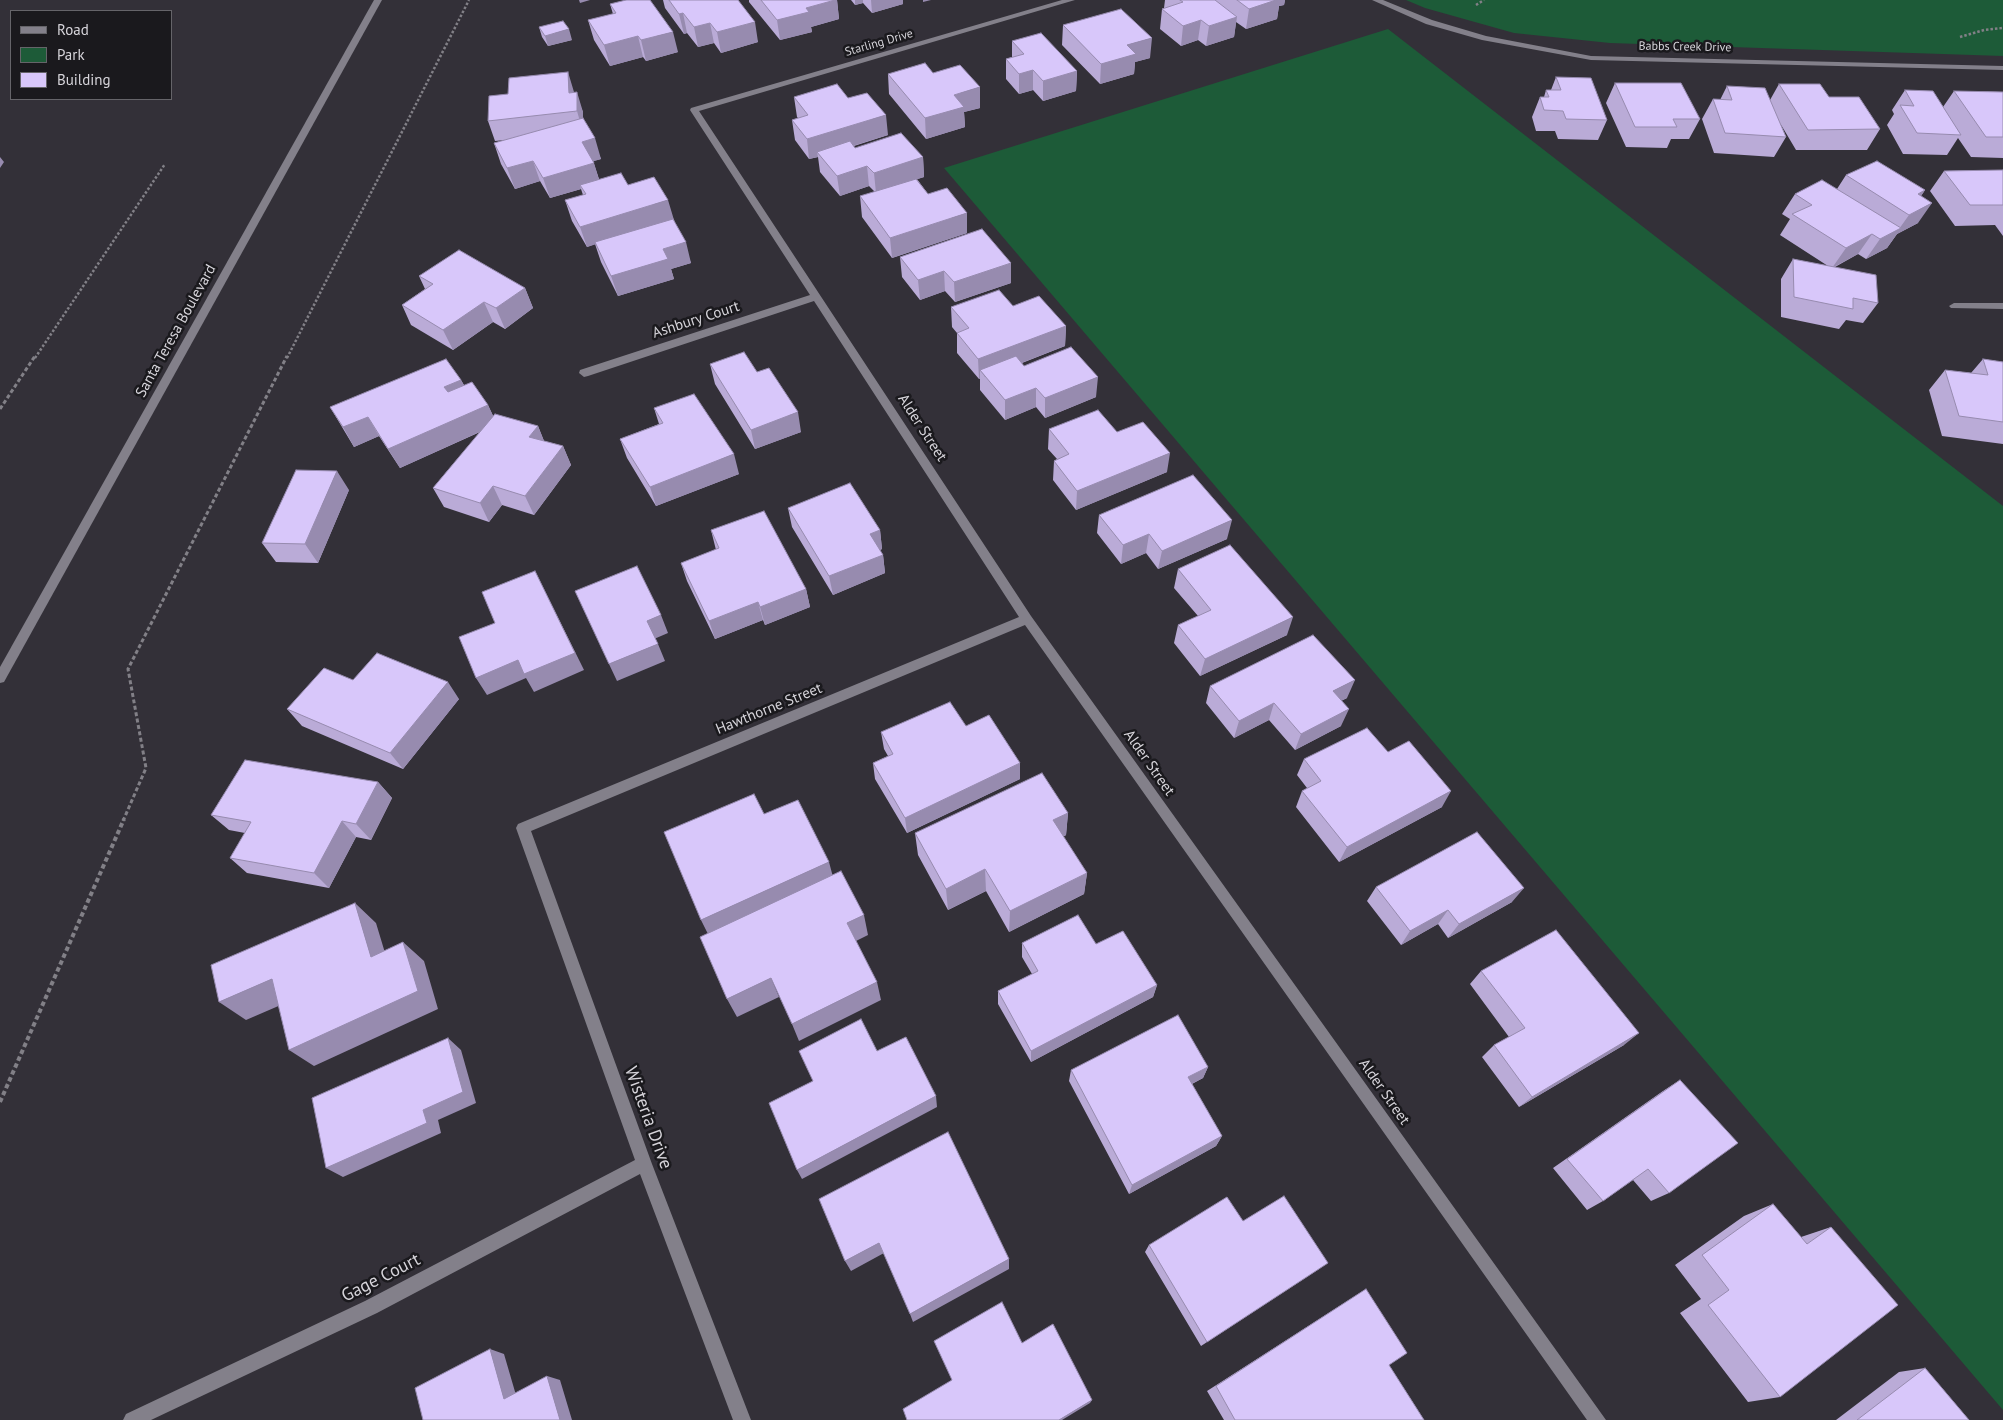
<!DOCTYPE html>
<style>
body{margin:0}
#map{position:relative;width:2003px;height:1420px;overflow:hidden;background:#333038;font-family:"PT Sans",sans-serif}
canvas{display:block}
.legend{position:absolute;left:10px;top:10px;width:162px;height:90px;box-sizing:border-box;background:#1a191d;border:1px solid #656469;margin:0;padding:6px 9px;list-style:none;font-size:15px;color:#d6d4da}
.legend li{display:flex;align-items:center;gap:10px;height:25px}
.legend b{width:25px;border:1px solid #656469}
</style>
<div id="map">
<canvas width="2003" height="1420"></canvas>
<ul class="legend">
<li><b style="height:6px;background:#83808a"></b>Road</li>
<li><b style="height:14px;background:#1d5b38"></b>Park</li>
<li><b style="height:14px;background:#d8c7fa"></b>Building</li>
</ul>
</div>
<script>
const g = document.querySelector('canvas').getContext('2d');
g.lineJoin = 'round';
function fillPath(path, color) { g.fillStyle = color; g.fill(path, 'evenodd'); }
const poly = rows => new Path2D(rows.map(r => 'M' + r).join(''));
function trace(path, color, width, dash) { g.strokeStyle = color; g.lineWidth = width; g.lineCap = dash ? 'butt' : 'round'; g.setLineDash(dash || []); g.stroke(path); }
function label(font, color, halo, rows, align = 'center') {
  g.font = font + ' "PT Sans",sans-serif'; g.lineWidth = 5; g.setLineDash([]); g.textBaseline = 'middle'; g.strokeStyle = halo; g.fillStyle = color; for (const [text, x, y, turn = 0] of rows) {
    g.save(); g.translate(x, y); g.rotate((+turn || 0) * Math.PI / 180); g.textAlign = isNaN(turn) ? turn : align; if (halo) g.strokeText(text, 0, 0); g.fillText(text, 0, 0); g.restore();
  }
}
const green = poly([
 [1406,0,2003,0,2003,56,1610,43,1514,33,1425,8],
 [1388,29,2003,506,2003,1410,944,168]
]);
const pathFar2 = poly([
 [1476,5,1484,0],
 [1960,37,1984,30,2003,28],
 [35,358,165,164],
 [287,358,469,0]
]);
const pathFar1 = poly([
 [0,409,35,356],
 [123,821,146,768,128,669,287,356]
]);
const path = poly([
 [0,1102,124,819]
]);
const street = poly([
 [1062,0,1075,0,699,111,1031,616,1606,1420,1587,1420,1025,625,531,831,652,1164,751,1420,733,1420,640,1174,377,1313,151,1420,123,1420,126,1414,365,1301,635,1160,516,828,518,824,1019,617,814,301,588,376,584,377,579,373,580,370,810,295,690,110,691,108,1062,0],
 [1372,0,1383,0,1432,20,1486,36,1591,56,2003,66,2003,70,1591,60,1482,40,1426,24,1372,0],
 [1954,303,2003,303,2003,309,1951,308,1949,306,1954,303]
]);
const secondary = poly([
 [374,0,382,0,4,682,0,683,0,667,374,0]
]);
const wall = poly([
 [663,0,738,0,758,42,721,53,714,43,698,47,687,33,684,34,665,8],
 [749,0,837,0,839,19,811,27,812,32,780,40,749,2],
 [851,0,903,0,903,4,872,13,863,3,855,5],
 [1165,0,1285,0,1284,5,1279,6,1277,19,1246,29,1236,22,1234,37,1206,46,1198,40,1181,46,1160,29,1162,9,1164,8],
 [610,4,678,52,646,61,643,57,610,66,594,40,588,20,613,14],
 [1063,25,1150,58,1135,62,1134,74,1100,84,1062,45],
 [539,27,572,40,548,46,542,37],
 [1012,41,1077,71,1076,91,1043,101,1033,90,1019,94,1006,79,1006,59,1012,57],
 [933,73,980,108,964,112,965,127,926,139,889,94,888,74],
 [1556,77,1607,120,1598,140,1558,139,1555,131,1536,131,1532,117,1540,97,1544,97,1546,90,1551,90],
 [1615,83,1700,119,1689,139,1671,139,1667,148,1626,147,1606,103],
 [1779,84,1829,97,1880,129,1867,150,1796,150,1780,123,1786,137,1774,157,1714,153,1702,119,1713,99,1720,100,1727,86,1770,100],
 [1905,90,1943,107,1954,91,2003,92,2003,158,1971,157,1958,138,1947,155,1903,154,1887,125,1894,114,1892,110],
 [574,92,583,112,583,118,601,159,593,161,599,179,628,185,674,220,691,263,671,269,674,279,618,296,601,262,595,244,587,247,572,221,565,200,583,195,581,189,550,198,540,181,515,189,501,164,494,143,505,140,495,141,488,121],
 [794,97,848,98,888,135,854,146,855,148,923,157,924,177,917,179,928,194,967,233,892,258,862,217,860,196,875,192,869,186,840,196,820,172,818,157,809,159,795,140,792,120,798,118,797,117],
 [2003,170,2003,236,1995,225,1955,226,1930,191,1944,171],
 [1846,175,1925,190,1921,196,1918,223,1897,234,1887,248,1866,259,1858,254,1835,267,1878,303,1863,323,1846,320,1839,329,1781,317,1781,279,1793,259,1828,266,1780,235,1790,219,1782,214,1795,194,1837,189],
 [900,257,1011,263,1011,283,955,302,945,291,920,300,902,277],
 [419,276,525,288,533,308,505,329,493,322,453,350,411,325,402,305,425,289],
 [1013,306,1066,326,1065,346,1022,363,1024,366,1096,397,1045,418,1036,407,1005,420,980,390,980,379,979,379,957,353,957,333,952,327,951,307],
 [1983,359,2003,362,2003,444,1942,436,1929,390,1945,370,1971,373],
 [710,364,757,372,801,432,755,449,715,384],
 [461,380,464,385,488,405,493,416,538,426,544,441,563,446,571,465,534,515,502,505,489,522,444,507,433,488,480,432,400,468,379,436,354,447,330,407],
 [654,408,739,474,656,506,627,458,620,439,659,424],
 [1049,429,1117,432,1167,472,1076,510,1053,480,1054,461,1057,459,1048,449],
 [349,490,318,563,276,562,262,543],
 [788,508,880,530,882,549,880,550,883,555,885,573,833,595,792,527],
 [1099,515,1227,539,1158,569,1146,553,1121,564,1097,533],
 [711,530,806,589,810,607,765,625,763,620,715,639,687,581,681,563,716,550],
 [1178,569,1287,635,1200,676,1174,643,1178,625,1198,616,1174,588],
 [353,680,459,699,403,769,302,726,287,709],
 [1210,686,1347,698,1341,701,1341,726,1295,750,1269,720,1234,738,1206,703],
 [966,726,1020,763,1020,779,907,833,875,779,873,763,888,756,884,749,881,732],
 [1388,752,1442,807,1339,862,1296,807,1302,791,1307,788,1297,775,1304,759],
 [378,782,392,798,371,840,356,837,329,888,247,873,230,858,245,833,229,830,211,815],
 [1068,813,1066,835,1063,837,1087,873,1084,894,1009,932,986,891,948,910,918,855,915,833],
 [1376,887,1512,902,1448,938,1438,924,1401,945,1367,901],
 [1022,943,1096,944,1157,985,1153,997,1031,1062,998,1004,998,991,1032,974,1022,957],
 [1481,971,1624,1045,1519,1107,1482,1057,1494,1045,1509,1037,1470,984],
 [1208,1067,1203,1078,1192,1084,1222,1136,1216,1146,1129,1194,1069,1081,1071,1070],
 [1680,1080,1669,1193,1651,1201,1633,1180,1603,1201,1587,1210,1553,1168,1663,1091],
 [1773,1204,1801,1237,1831,1227,1780,1397,1748,1402,1680,1313,1701,1299,1675,1265,1744,1216],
 [1243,1221,1319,1269,1201,1346,1145,1252,1149,1245],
 [1366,1289,1389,1365,1424,1420,1224,1420,1207,1391],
 [1925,1368,1969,1420,1836,1420,1899,1372]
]);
const shadedWall = poly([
 [579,0,590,0,580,3],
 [835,0,837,0,839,19,811,27,812,32,780,40,777,20,806,8],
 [855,0,863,0,863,3,855,5],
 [871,0,903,0,903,4,872,13],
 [923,0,931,0,923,2],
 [1268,0,1285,0,1284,5,1279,6,1277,19,1246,29,1249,9],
 [683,13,687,33,684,34,679,14],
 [1237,17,1234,37,1206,46,1209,26],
 [1201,20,1198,40,1181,46,1183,26],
 [755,22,758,42,721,53,717,32],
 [710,23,714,43,698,47,694,27],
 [569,29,572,40,548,46,545,36],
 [673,32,678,52,646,61,641,40],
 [638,36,643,57,610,66,604,45],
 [1152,38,1150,58,1135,62,1134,74,1100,84,1101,64,1127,45],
 [1033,70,1033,90,1019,94,1019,74],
 [1077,71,1076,91,1043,101,1043,81],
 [568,72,574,92,575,113,569,93],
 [980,87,980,108,964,112,965,127,926,139,925,118,954,95],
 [577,92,583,112,583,132,577,111],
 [886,115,888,135,820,156,817,152,818,157,809,159,807,139],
 [595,138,601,159,588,163,582,142],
 [0,157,4,162,0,168],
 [923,157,924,177,876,193,874,173],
 [533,161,540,181,515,189,507,168],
 [594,163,600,183,580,185,581,189,550,198,543,178],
 [867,166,869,186,840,196,837,176],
 [1925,190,1911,211,1918,194],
 [668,200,674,220,587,247,580,227],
 [1932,203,1918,223,1897,234,1887,248,1866,259,1880,239,1899,229,1909,215],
 [967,213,967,233,892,258,890,238],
 [1872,234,1858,254,1832,268,1846,248],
 [686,242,691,263,671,269,674,279,618,296,611,276,663,249],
 [1011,263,1011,283,955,302,954,282],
 [944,271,945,291,920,300,918,280],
 [525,288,533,308,505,329,496,308],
 [484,302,493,322,453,350,443,330],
 [1066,326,1065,346,985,377,980,370,980,379,979,379,978,359],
 [1098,377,1096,397,1045,418,1045,398],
 [461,380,471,399,454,407,444,387],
 [1036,388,1036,407,1005,420,1005,400],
 [488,405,497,424,400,468,388,449],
 [798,412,801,432,755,449,751,430],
 [368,417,379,436,354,447,343,427],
 [538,426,546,446,529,437],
 [563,446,571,465,534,515,525,496],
 [1170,453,1167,472,1076,510,1077,491],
 [734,454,739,474,656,506,650,487],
 [337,471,349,490,318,563,305,544],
 [493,486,502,505,489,522,480,503],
 [1232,520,1227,539,1158,569,1162,551],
 [880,530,882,549,872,553,870,534],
 [1149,534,1146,553,1121,564,1123,545],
 [883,555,885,573,833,595,829,576],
 [535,571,584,670,534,692,526,678,487,695,476,678],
 [806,589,810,607,765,625,760,607],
 [758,602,763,620,715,639,709,621],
 [661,615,668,633,654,639,647,621],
 [1293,617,1287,635,1200,676,1205,659],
 [658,644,665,661,617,681,609,664],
 [1355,680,1347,698,1326,708,1333,691],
 [448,682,459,699,403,769,390,753],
 [1274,703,1269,720,1234,738,1239,721],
 [1349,709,1341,726,1295,750,1301,734],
 [1020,763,1020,779,907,833,905,818],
 [378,782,392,798,371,840,356,824],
 [1451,791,1442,807,1339,862,1347,847],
 [1068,813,1066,835,1051,843,1053,820],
 [342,821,356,837,329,888,314,873],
 [829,862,833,877,708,934,701,920],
 [985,869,986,891,948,910,946,889],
 [1087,873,1084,894,1009,932,1010,911],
 [1524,888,1512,902,1448,938,1459,924],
 [355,903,376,923,392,976,371,957],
 [1448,910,1438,924,1401,945,1410,931],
 [864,915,868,935,852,943,847,923],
 [403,942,424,961,438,1009,314,1066,289,1050],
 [771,978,779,997,737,1017,727,999],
 [272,979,297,998,246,1020,219,1002],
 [877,982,881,1000,799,1041,792,1024],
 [1157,985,1153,997,1031,1062,1031,1051],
 [1639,1033,1624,1045,1519,1107,1532,1097],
 [448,1038,461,1050,476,1103,438,1120,441,1133,343,1177,326,1168,423,1110],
 [1208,1067,1203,1078,1183,1088,1188,1077],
 [936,1096,937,1107,802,1179,797,1170],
 [1222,1136,1216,1146,1129,1194,1132,1185],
 [879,1243,884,1253,851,1271,845,1261],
 [1009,1259,1009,1269,913,1322,910,1314],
 [490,1349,504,1354,518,1402,504,1399],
 [547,1376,560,1380,572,1420,560,1420],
 [1092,1400,1090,1403,1062,1420,1059,1420]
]);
const building = poly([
 [626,0,650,0,673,32,641,40,638,36,604,45,588,20,616,13,610,4,626,0],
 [669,0,738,0,755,22,717,32,710,23,694,27,683,13,679,14,669,0],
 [761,0,835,0,806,8,809,12,777,20,761,0],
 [1180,0,1215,0,1237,17,1209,26,1201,20,1183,26,1162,9,1183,2,1180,0],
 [1237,0,1276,0,1249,9,1237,0],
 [1121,9,1152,38,1127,45,1136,54,1101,64,1063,25,1121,9],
 [563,21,569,29,545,36,539,27,563,21],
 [1041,33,1077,71,1043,81,1033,70,1019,74,1006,59,1024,54,1012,41,1041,33],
 [925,63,933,73,960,65,980,87,954,95,964,107,925,118,888,74,925,63],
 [568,72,569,93,577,92,577,111,488,121,489,96,508,94,509,78,568,72],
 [1556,77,1591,78,1607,120,1566,119,1563,111,1544,110,1540,97,1549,97,1546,90,1561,90,1556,77],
 [1615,83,1681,83,1700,119,1673,119,1677,127,1635,127,1615,83],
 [837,84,848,98,867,93,886,115,807,139,792,120,808,115,794,97,837,84],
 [1779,84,1820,84,1829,97,1859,97,1880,129,1808,130,1779,84],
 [1727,86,1765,88,1786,137,1725,133,1713,99,1732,100,1727,86],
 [1905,90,1933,91,1961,135,1917,133,1900,105,1914,106,1905,90],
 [1954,91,2003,92,2003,137,1986,137,1954,91],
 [583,118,595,138,582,142,594,163,543,178,533,161,507,168,494,143,583,118],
 [901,133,923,157,874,173,867,166,837,176,817,152,850,141,855,148,901,133],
 [1877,161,1925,190,1918,194,1932,203,1909,215,1846,175,1877,161],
 [2003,170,2003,205,1970,205,1944,171,2003,170],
 [621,173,628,185,654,177,668,200,580,227,565,200,586,194,580,185,621,173],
 [916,179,928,194,947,188,967,213,890,238,860,196,916,179],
 [1822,180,1901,228,1880,239,1872,234,1846,248,1792,214,1812,205,1795,194,1822,180],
 [673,219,686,242,663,249,668,259,611,276,595,242,673,219],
 [982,229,1011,263,954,282,944,271,918,280,900,257,982,229],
 [459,250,525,288,496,308,484,302,443,330,402,305,433,284,419,276,459,250],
 [1793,259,1876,275,1878,303,1853,298,1853,309,1794,297,1793,259],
 [999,290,1013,306,1039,296,1066,326,978,359,957,333,969,328,951,307,999,290],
 [1071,347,1098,377,1045,398,1036,388,1005,400,980,370,1016,356,1024,366,1071,347],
 [744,352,757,372,769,368,798,412,751,430,710,364,744,352],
 [446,359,461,380,444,387,448,392,472,382,488,405,388,449,368,417,343,427,330,407,446,359],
 [1983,359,2003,362,2003,422,1959,416,1945,370,1988,375,1983,359],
 [694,394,734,454,650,487,620,439,663,423,654,408,694,394],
 [1098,410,1117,432,1143,422,1170,453,1077,491,1054,461,1069,454,1049,429,1098,410],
 [495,414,538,426,529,437,563,446,525,496,493,486,480,503,433,488,495,414],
 [296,470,337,471,305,544,262,543,296,470],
 [1193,475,1232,520,1162,551,1149,534,1123,545,1099,515,1193,475],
 [850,483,880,530,870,534,883,555,829,576,788,508,850,483],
 [764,511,806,589,760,607,758,602,709,621,681,563,719,548,711,530,764,511],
 [1230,545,1293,617,1205,659,1178,625,1211,610,1178,569,1230,545],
 [637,566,661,615,647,621,658,644,609,664,575,591,637,566],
 [535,571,575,653,524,674,518,660,476,678,459,637,495,623,482,592,535,571],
 [1313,635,1355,680,1333,691,1349,709,1301,734,1274,703,1239,721,1210,686,1313,635],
 [377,653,448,682,390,753,287,709,324,668,353,680,377,653],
 [950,702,966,726,989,715,1020,763,905,818,873,763,893,754,881,732,950,702],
 [1367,728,1388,752,1409,741,1451,791,1347,847,1302,791,1321,781,1304,759,1367,728],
 [245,760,378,782,356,824,342,821,314,873,230,858,251,822,211,815,245,760],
 [1042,773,1068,813,1053,820,1087,873,1010,911,985,869,946,889,915,833,1042,773],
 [754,794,764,814,798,800,829,862,701,920,664,832,754,794],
 [1477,832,1524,888,1459,924,1448,910,1410,931,1376,887,1477,832],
 [841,871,864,915,847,923,877,982,792,1024,771,978,727,999,700,937,841,871],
 [355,903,371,957,403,942,418,991,289,1050,272,979,219,1002,211,965,355,903],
 [1078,915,1096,944,1123,931,1157,985,1031,1051,998,991,1038,971,1022,943,1078,915],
 [1556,930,1639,1033,1532,1097,1494,1045,1525,1028,1481,971,1556,930],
 [1178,1015,1208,1067,1188,1077,1222,1136,1132,1185,1071,1070,1178,1015],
 [861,1019,877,1051,906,1037,936,1096,797,1170,769,1103,813,1081,799,1051,861,1019],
 [448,1038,463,1092,423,1110,427,1123,326,1168,312,1098,448,1038],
 [1680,1080,1738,1143,1669,1193,1648,1169,1603,1201,1567,1159,1680,1080],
 [948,1132,1009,1259,910,1314,879,1243,845,1261,819,1199,948,1132],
 [1284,1196,1328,1263,1207,1342,1149,1245,1227,1197,1243,1221,1284,1196],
 [1773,1204,1807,1244,1831,1227,1898,1305,1780,1397,1708,1305,1729,1290,1702,1255,1773,1204],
 [1366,1289,1407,1353,1389,1365,1424,1420,1235,1420,1216,1386,1366,1289],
 [1002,1302,1022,1343,1053,1324,1092,1400,1059,1420,907,1420,903,1409,952,1380,934,1341,1002,1302],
 [490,1349,504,1399,547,1376,560,1420,423,1420,415,1388,490,1349],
 [1925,1368,1969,1420,1857,1420,1925,1368]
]);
const farStreetnames = [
 ["Starling Drive",879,43,-16],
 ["Babbs Creek Drive",1685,47,1]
];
const streetNames = [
 ["Ashbury Court",696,320,-18],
 ["Santa Teresa Boulevard",176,331,-61],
 ["Alder Street",922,428,57],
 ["Hawthorne Street",769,709,-22],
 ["Alder Street",1149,763,55],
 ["Alder Street",1384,1092,55]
];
const nearStreetnames = [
 ["Wisteria Drive",648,1118,70],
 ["Gage Court",381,1278,-27]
];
fillPath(green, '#1d5b38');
trace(pathFar2, '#828087', 2.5, [2.5, 2]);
trace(pathFar1, '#828087', 3, [4, 2.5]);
trace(path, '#828087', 4, [4.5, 3]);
fillPath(street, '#83808a');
fillPath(secondary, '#83808a');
fillPath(wall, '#baabd7');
fillPath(shadedWall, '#978baf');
fillPath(building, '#d8c7fa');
trace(building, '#978baf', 1);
label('12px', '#d6d4da', '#1a191d', farStreetnames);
label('15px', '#d6d4da', '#1a191d', streetNames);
label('18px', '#d6d4da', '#1a191d', nearStreetnames);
</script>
